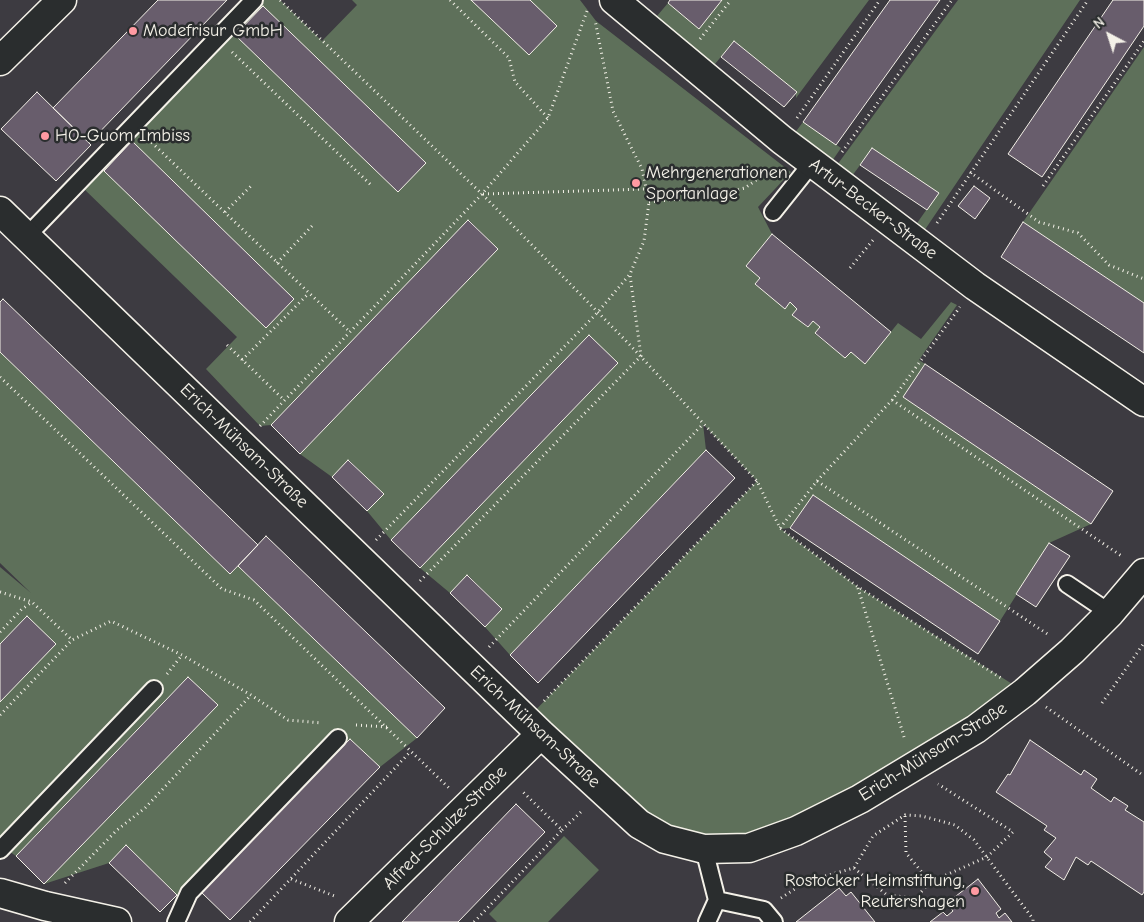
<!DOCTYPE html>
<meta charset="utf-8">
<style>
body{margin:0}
#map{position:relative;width:1144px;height:922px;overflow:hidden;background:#3d3b41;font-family:"Comic Neue",sans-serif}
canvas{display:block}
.north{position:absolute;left:1084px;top:10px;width:50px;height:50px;-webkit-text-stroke:4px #2a2d2e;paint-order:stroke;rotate:320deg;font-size:14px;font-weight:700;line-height:20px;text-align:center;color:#f4f1e8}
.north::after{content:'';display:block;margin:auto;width:18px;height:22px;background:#f4f1e8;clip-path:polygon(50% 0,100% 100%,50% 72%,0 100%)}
</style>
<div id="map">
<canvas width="1144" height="922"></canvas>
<div class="north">N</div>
</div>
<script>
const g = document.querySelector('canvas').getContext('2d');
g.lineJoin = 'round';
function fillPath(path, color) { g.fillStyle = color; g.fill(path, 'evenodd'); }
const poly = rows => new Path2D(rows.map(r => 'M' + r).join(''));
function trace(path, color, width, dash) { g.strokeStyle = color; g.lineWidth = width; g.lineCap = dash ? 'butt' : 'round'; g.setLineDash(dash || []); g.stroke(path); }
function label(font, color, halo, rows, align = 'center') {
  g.font = font + ' "Comic Neue",sans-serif'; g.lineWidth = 5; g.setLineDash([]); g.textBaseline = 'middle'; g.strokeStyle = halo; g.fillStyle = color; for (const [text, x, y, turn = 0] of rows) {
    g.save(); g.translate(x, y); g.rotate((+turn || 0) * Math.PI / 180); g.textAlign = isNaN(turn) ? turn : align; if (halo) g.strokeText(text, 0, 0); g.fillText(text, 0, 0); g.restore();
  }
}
const green = poly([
 [254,0,280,0,322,41,357,5,352,0,580,0,596,21,791,172,758,207,772,234,746,266,760,278,755,284,785,308,790,302,797,309,793,315,807,327,813,321,820,327,815,334,845,358,851,352,865,364,898,323,921,339,951,302,957,305,919,360,925,364,903,397,1091,524,1049,543,1000,621,813,495,790,528,781,529,858,587,1025,692,749,848,665,839,526,720,757,481,703,424,706,450,510,655,485,627,502,609,468,575,450,593,420,568,618,363,465,463,391,540,367,511,383,494,349,460,332,477,300,454,498,249,469,220,271,425,260,426,206,369,237,337,84,189,69,193],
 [722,0,869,0,796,98,796,92,734,41,710,70,652,22,668,3,699,29],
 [958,0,1080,0,922,234,913,229,938,193,872,149,852,176,837,165],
 [1144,47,1144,303,1023,222],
 [803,122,841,148,830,164,791,138],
 [0,352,230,574,238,566,417,738,380,767,350,739,201,892,177,895,126,845,109,863,44,884,217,705,188,677,16,856,0,845,0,702,27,616,0,644,0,567,31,593,0,563],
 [564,836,599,870,548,922,497,922,489,914]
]);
const building = poly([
 [158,0,227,0,89,143,53,108,158,0],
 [471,0,530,0,557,26,529,55,471,0],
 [670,0,722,0,699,29,668,3,670,0],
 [890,0,940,0,836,145,803,122,890,0],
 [1113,0,1144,0,1144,26,1042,177,1008,154,1113,0],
 [263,6,426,163,398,192,235,35,263,6],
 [734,41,797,92,784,107,721,57,734,41],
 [37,92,91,145,56,181,1,129,37,92],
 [132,141,294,299,266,328,104,171,132,141],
 [872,148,939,193,927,210,860,165,872,148],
 [974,186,990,198,975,219,958,206,974,186],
 [468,220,498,249,300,454,271,425,468,220],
 [1023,222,1144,303,1144,353,1001,257,1023,222],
 [772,234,891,332,865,364,851,352,845,358,815,333,820,327,813,321,808,327,792,315,797,309,790,302,785,309,755,284,760,278,746,266,772,234],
 [3,299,258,545,230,574,0,352,0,302,3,299],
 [589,335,618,363,420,568,391,540,589,335],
 [925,364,1113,491,1091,524,903,397,925,364],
 [706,450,735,478,538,683,510,655,706,450],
 [348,460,384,494,367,511,332,477,348,460],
 [813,495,1000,621,978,654,790,528,813,495],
 [266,536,445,708,417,738,238,566,266,536],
 [1049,543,1070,556,1036,607,1016,594,1049,543],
 [467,575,502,609,485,627,450,593,467,575],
 [27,616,56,644,0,702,0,644,27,616],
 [188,677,218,705,44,884,16,856,188,677],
 [350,739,380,767,230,920,201,892,350,739],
 [1030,740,1081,775,1084,770,1097,779,1091,788,1111,802,1114,797,1128,806,1125,810,1144,822,1144,892,1142,895,1091,861,1088,865,1076,857,1064,880,1045,867,1052,859,1044,852,1056,838,1044,830,1047,826,996,792,1008,774,1010,775,1030,740],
 [516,804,545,832,458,922,402,922,516,804],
 [126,845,177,895,160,912,109,863,126,845],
 [978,879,1001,909,996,913,999,918,1005,913,1012,922,930,922,943,912,947,916,953,911,947,903,978,879],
 [839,888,846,896,851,892,875,922,796,922,839,888]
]);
const path = poly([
 [450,0,509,58,515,82,548,118],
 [587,11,548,118,482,194,629,344,757,481,780,528,858,587,1001,678],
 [700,39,731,0],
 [232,52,371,185],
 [797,118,880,0],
 [148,139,350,332],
 [842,152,952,0],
 [970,172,1039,222,1078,233,1109,265,1144,279],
 [1043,186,1144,41],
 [483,194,646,189],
 [649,202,712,196,745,188,773,168],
 [225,212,251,186],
 [937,223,1088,0],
 [277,263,312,226],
 [850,268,873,240],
 [227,345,284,400],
 [242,360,309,293],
 [0,377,222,589,254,600,449,788],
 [892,400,1123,557],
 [260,426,482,194,280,0],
 [817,481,892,400,960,307],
 [780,528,817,481,1049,635],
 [376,540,598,312,630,274,644,241,649,202,642,169,613,111,595,20],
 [420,581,641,356,630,275],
 [858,588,905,740],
 [0,592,32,602,72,640],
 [0,632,22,609,32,602],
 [489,647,703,424],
 [167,674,182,655],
 [544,701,757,481],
 [1102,703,1144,643],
 [1046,707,1144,776],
 [0,715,72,640,111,621,182,655,251,695,288,720,322,723],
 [356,725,387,727],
 [905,816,906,853,930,882],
 [562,830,583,810],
 [854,868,887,895,916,898,930,882,987,857,1013,832,938,784],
 [291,879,337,897],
 [65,883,117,830,145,808,251,695],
 [781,898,807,881,854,868,873,836,905,815,922,816,955,825,974,840,1033,919,1033,922],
 [250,922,411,751],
 [474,922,562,830,522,791]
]);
const lane = poly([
 [773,212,812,163],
 [27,236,254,0],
 [1067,584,1110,613],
 [704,849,717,900,707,922],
 [0,850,154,689],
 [717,900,764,910,774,922],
 [176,922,189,893,338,738]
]);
const street = poly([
 [614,0,782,140,826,173,975,286,1144,402],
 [0,61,62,0],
 [0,211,541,734,639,824,665,839,704,849,749,848,796,831,860,799,976,729,1025,692,1072,651,1110,613,1144,573],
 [0,893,45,906,117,922],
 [349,922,541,734]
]);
const markers = [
 [133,31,5,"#ff9aa2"],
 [45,136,5,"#ff9aa2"],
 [636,183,5,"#ff9aa2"],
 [975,891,5,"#ff9aa2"]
];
const poiNames = [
 ["Modefrisur GmbH",143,31],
 ["HO-Guom Imbiss",55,136],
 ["Mehrgenerationen",646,173],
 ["Sportanlage",646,194],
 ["Rostocker Heimstiftung,",965,881,"right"],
 ["Reutershagen",965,902,"right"]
];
const streetNames = [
 ["Artur-Becker-Straße",873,209,37],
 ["Erich-Mühsam-Straße",244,446,44],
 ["Erich-Mühsam-Straße",535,727,43],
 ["Erich-Mühsam-Straße",933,752,-32],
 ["Alfred-Schulze-Straße",445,828,-45]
];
fillPath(green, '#5e705a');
fillPath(building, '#685d6c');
trace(building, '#f4f1e8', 1);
trace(lane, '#f4f1e8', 20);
trace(street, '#f4f1e8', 31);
trace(path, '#f4f1e8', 3, [1, 4]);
trace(lane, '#2a2d2e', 16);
trace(street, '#2a2d2e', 28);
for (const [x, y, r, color] of markers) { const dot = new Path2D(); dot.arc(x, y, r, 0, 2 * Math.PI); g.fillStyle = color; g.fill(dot); trace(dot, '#2a2d2e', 2); }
label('18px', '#f4f1e8', '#2a2d2e', poiNames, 'left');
label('18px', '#f4f1e8', '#2a2d2e', streetNames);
</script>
